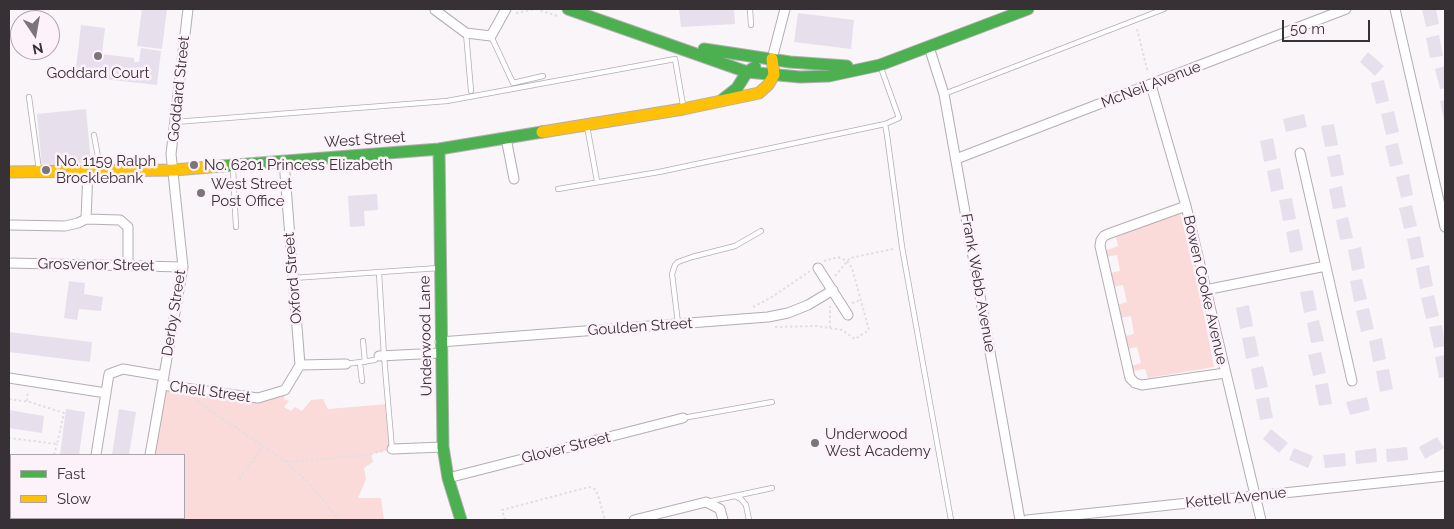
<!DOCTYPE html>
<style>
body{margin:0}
#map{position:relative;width:1454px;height:529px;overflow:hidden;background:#faf5f9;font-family:Raleway,sans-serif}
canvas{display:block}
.frame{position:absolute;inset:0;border:10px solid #373035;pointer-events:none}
.legend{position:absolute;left:10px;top:454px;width:175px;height:65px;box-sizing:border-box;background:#fdf2fa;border:1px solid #aea4ab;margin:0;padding:6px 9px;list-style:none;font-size:15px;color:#373035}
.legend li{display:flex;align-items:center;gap:10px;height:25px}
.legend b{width:25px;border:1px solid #aea4ab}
.north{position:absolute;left:10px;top:10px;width:50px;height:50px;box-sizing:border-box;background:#fdf2fa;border:1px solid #aea4ab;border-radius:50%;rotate:168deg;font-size:14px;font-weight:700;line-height:20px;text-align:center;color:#373035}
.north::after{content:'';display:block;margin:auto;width:18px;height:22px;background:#7b757a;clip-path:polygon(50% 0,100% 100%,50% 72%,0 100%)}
.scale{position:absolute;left:1282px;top:20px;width:88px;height:22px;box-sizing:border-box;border:2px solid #373035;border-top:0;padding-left:6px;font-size:15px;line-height:18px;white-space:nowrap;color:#373035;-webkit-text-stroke:4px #fdf2fa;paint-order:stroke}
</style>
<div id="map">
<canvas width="1454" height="529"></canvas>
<div class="frame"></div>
<ul class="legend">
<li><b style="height:6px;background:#4caf50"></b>Fast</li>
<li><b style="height:6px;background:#ffc107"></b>Slow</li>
</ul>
<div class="north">N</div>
<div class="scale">50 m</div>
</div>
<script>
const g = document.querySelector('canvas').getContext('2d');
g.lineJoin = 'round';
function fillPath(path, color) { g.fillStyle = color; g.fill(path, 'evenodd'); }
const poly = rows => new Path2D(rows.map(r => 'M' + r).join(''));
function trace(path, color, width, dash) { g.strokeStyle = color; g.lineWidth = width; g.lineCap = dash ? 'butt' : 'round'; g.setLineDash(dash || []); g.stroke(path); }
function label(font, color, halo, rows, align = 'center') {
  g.font = font + ' Raleway,sans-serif'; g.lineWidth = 5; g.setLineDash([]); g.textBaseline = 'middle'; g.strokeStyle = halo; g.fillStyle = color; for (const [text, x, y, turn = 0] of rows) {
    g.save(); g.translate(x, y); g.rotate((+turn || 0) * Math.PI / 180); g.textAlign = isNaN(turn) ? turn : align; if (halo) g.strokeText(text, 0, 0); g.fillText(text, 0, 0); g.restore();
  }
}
const green = poly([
 [1180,212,1200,295,1214,367,1148,378,1145,369,1132,371,1131,366,1141,363,1137,347,1127,349,1125,336,1134,334,1131,316,1120,318,1117,305,1127,302,1123,285,1113,287,1110,273,1120,271,1117,255,1106,257,1105,251,1118,246,1116,237],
 [162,385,258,398,285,390,284,399,289,401,284,407,291,411,295,407,302,411,311,400,323,399,328,409,388,404,392,449,371,454,373,462,364,468,366,479,358,498,381,498,384,520,140,520,140,518,184,518,184,455,150,455]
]);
const building = poly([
 [142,9,167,9,162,49,137,46],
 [679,9,734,9,735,24,681,27],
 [1422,9,1436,9,1439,24,1426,27],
 [798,13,854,20,851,49,794,42],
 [81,25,105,28,102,54,134,58,134,62,139,62,141,48,161,51,157,85,75,76],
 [1439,35,1443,56,1430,58,1426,38],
 [1368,52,1384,66,1375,76,1360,62],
 [1445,66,1445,88,1440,89,1435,69],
 [1384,80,1389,101,1376,104,1371,83],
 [1445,100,1445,120,1444,120,1440,101],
 [86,109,91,162,42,167,37,114],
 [1394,111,1399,132,1386,135,1381,114],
 [1304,114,1307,127,1286,132,1283,119],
 [1334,124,1338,145,1325,147,1321,126],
 [1273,138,1277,159,1264,162,1260,141],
 [1398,143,1403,164,1390,167,1385,146],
 [1340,154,1344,175,1331,177,1327,157],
 [1280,168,1284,189,1271,192,1267,171],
 [1409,174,1413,195,1401,198,1396,177],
 [1342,186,1346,207,1333,209,1329,189],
 [377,194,378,210,364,211,365,226,350,227,348,196],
 [1292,198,1296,219,1283,221,1279,200],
 [1412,205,1417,226,1404,229,1399,208],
 [1348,217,1353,238,1340,240,1336,220],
 [1299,229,1303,250,1290,253,1286,232],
 [1420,236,1424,257,1411,260,1407,239],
 [1361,247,1365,268,1352,271,1348,250],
 [1429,265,1433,286,1420,289,1416,268],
 [1362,279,1367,299,1354,302,1350,281],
 [69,281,85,283,84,294,103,297,101,311,79,309,77,320,64,318],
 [1313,290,1317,310,1304,313,1300,292],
 [1434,295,1439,316,1426,319,1421,298],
 [1249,305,1253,326,1240,329,1236,308],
 [1369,308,1374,329,1361,332,1356,311],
 [1319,320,1324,341,1311,343,1307,323],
 [1442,325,1445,346,1434,348,1429,327],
 [9,332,92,342,90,362,9,352],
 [1255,336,1259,356,1246,359,1242,338],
 [1382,338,1386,359,1373,362,1369,341],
 [1321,352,1326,373,1313,376,1308,355],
 [1445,355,1445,377,1439,378,1435,357],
 [1263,366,1268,387,1255,390,1251,369],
 [1389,369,1393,389,1380,392,1376,371],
 [1328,383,1332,404,1319,406,1315,385],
 [1269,397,1273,418,1260,420,1256,399],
 [1367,397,1370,410,1350,415,1346,402],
 [66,409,85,412,79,455,60,455],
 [119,409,136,412,129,455,112,455],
 [9,410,44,416,42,433,9,428],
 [1271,429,1288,443,1279,453,1263,439],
 [1437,437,1444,448,1425,459,1419,447],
 [1407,447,1408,460,1387,462,1386,449],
 [1294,448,1313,456,1308,468,1289,460],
 [1376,448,1377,462,1356,464,1355,451],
 [1345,453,1346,466,1325,468,1323,455],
 [10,494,11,518,23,518,22,520,9,520],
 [30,518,78,518,78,520,40,520],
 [101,518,119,518,119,520,101,520]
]);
const path = poly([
 [516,13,536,9,557,16],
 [1137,29,1148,73],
 [835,276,850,258,893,249],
 [852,303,861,300],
 [753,307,772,297,810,271],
 [775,327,817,326,842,330,855,339,869,330,852,268,847,261,838,257,824,261],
 [830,328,830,306],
 [9,399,30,402,64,413,57,444,9,438],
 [27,401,28,391],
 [197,401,286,462,306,480,340,520],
 [54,455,57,444],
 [286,462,367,455,383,451],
 [239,479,263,446],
 [9,482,10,478],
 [505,520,502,510,589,487,595,489,598,495,605,520]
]);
const lane = poly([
 [750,9,751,25],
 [466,33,471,91],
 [491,36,513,83,543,76],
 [944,94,1164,9],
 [29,97,39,170],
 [175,122,447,101,675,59,683,105],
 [885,124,887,135,902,247,951,520],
 [587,126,597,181],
 [94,135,100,168],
 [233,169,236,227],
 [558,189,659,172,885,124,899,118,881,68],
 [379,273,384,356,392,449],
 [293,278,439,268],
 [678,323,672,274,675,265,678,262,692,257,735,246,761,231],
 [363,341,365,362],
 [360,363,362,381],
 [346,364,375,360],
 [683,418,772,402],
 [735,496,741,499,746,505,749,520],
 [707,502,772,488]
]);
const street = poly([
 [1395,9,1445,227],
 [435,10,466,33,491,36,506,9],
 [929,47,944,94,1020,520],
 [772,59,785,9],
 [1151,85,1186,206,1261,520],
 [506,138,514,179],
 [1300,153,1352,381],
 [956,159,1346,9],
 [1186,206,1108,234,1104,236,1101,240,1100,246,1130,378,1135,383,1142,385,1225,373],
 [86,219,88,170],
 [9,225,65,226,78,223,86,219,120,220,128,227,128,265],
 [9,263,183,267],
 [818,268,848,315],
 [1205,290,1326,266],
 [440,342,768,317,788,313,808,305,833,290],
 [379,356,441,353],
 [300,365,346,364],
 [9,378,106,393],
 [162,385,258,398,285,390,300,365,284,161],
 [392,449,443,447],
 [96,455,109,374,123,369,164,376],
 [150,455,183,267,171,154,188,9],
 [448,478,683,418],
 [140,520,140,518],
 [634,520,706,502,720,509,723,520],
 [1027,520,1445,476]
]);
const fast = poly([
 [568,9,747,72,800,77,829,76,880,65,1028,9],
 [704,49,790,62,847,66],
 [723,99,737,88,747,72,755,67],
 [439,149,443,447,448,478,461,520],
 [222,166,439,149,542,132]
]);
const slow = poly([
 [542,132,683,109,759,93,768,85,774,75,772,59],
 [9,172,174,170,222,166]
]);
const markers = [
 [98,56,5,"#7b757a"],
 [194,165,5,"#7b757a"],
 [46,170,5,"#7b757a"],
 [201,193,5,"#7b757a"],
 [815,443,5,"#7b757a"]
];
const poiNames = [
 ["Goddard Court",98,73,"center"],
 ["No. 1159 Ralph",56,161],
 ["Brocklebank",56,178],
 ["No. 6201 Princess Elizabeth",204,165],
 ["West Street",211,184],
 ["Post Office",211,201],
 ["Underwood",825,434],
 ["West Academy",825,451]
];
const streetNames = [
 ["McNeil Avenue",1151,85,-21],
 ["Goddard Street",179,89,-84],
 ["West Street",365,140,-4],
 ["Grosvenor Street",96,265,1],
 ["Oxford Street",293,278,-95],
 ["Frank Webb Avenue",978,283,80],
 ["Bowen Cooke Avenue",1205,290,77],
 ["Derby Street",174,313,-81],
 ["Goulden Street",640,327,-4],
 ["Underwood Lane",426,336,-91],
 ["Chell Street",210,392,8],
 ["Glover Street",566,448,-14],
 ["Kettell Avenue",1236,498,-6]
];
fillPath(green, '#fbdada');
fillPath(building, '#e8dfed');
trace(lane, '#b3aeb2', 6);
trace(street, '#b3aeb2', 11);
trace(fast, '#b3aeb2', 13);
trace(slow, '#b3aeb2', 13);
trace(path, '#e1dfe0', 2, [2.5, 2.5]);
trace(lane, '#fefefe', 4.5);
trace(street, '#fefefe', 9);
trace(fast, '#4caf50', 11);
trace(slow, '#ffc107', 11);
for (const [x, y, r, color] of markers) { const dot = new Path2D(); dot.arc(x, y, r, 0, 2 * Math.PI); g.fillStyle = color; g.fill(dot); trace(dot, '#fdf2fa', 2); }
label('15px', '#373035', '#fdf2fa', poiNames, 'left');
label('15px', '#373035', '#fdf2fa', streetNames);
</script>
